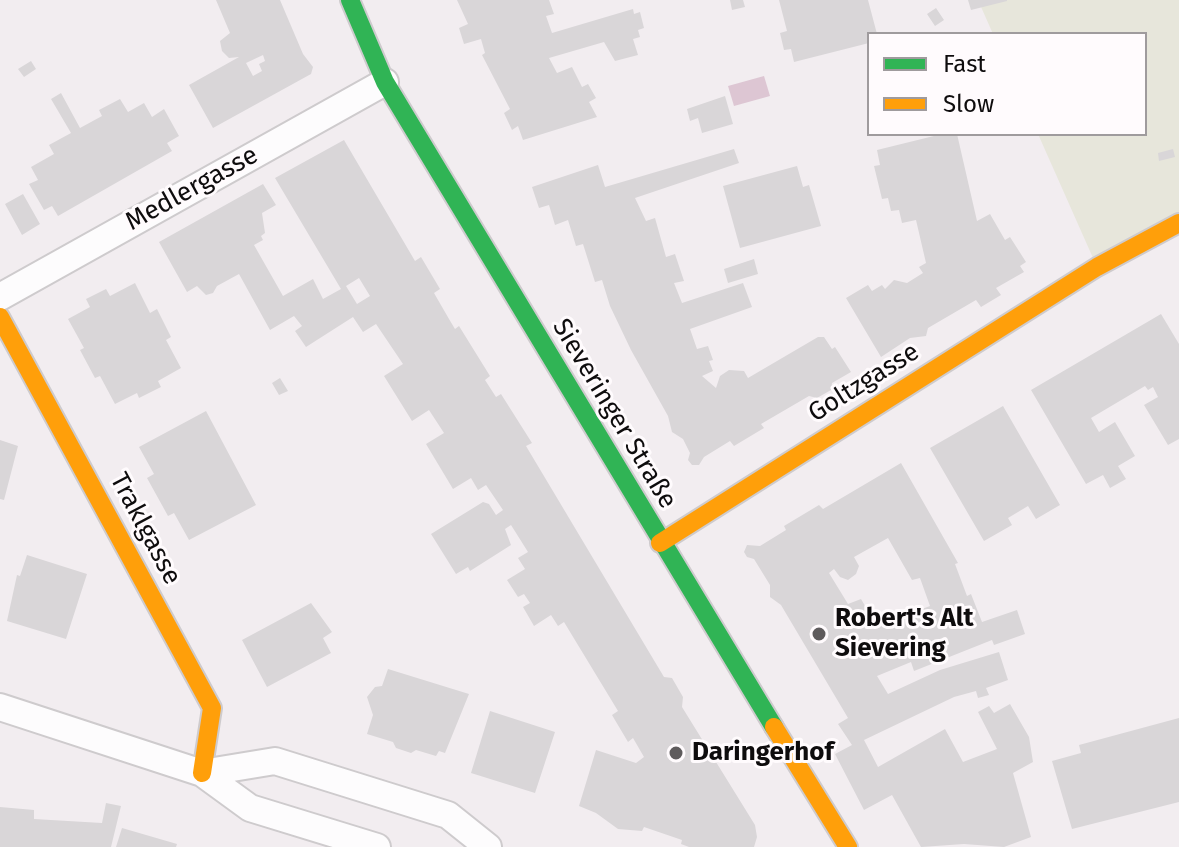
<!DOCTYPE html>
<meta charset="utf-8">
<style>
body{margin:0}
#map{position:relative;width:1179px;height:847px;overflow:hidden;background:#f2edf0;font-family:"Fira Sans",sans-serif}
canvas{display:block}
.legend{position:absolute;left:867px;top:32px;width:280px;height:104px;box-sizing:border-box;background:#fffbfd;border:2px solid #9f9b9d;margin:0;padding:10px 14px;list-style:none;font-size:24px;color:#0e0c0d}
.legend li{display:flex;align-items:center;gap:16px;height:40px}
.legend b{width:40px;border:2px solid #9f9b9d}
</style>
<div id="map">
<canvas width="1179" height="847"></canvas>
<ul class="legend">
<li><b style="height:10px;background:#30b455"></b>Fast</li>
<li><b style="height:10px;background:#ff9f0a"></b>Slow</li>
</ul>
</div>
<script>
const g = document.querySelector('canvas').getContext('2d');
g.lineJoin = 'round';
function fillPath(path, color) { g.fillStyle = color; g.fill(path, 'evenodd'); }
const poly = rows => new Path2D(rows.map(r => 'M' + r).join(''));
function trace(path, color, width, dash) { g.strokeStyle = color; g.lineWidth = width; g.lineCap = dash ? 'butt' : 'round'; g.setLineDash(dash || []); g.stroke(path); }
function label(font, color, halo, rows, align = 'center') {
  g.font = font + ' "Fira Sans",sans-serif'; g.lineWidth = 6; g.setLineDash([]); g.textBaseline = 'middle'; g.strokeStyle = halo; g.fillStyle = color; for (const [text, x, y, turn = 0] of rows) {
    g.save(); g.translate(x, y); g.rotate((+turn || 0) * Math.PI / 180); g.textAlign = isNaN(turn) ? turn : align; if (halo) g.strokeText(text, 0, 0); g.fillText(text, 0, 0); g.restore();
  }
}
const green = poly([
 [978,0,1179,0,1179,223,1097,267,1038,134,1145,134,1145,34,993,34]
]);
const water = poly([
 [764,76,770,96,734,106,728,86]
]);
const building = poly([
 [216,0,280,0,303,54,313,67,311,74,213,128,189,85,239,57,229,58,222,51,220,41,230,33],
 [263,55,265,61,259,64,262,71,253,76,246,63],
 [457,0,549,0,554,14,546,16,552,33,633,9,634,14,640,12,644,28,638,30,640,37,633,39,638,55,615,61,604,42,549,58,557,73,572,67,582,87,588,84,596,98,589,102,597,117,523,140,518,126,512,130,504,113,510,109,482,55,485,53,481,39,464,44,459,28,468,24],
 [730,0,743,0,745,7,732,10],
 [779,0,868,0,877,34,869,34,869,43,794,62,791,49,784,50,780,33,787,31],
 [968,0,1007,0,1007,1,971,10],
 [936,8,944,20,935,26,927,14],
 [31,61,36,69,24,77,18,69],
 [61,93,80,128,102,116,99,110,120,99,128,112,144,103,152,117,164,109,179,136,167,143,172,151,58,216,52,206,44,210,29,184,38,180,31,167,54,154,49,145,71,133,51,99],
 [725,96,733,124,702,133,698,118,690,121,687,109],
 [942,134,957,134,977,221,990,214,1005,240,1010,237,1026,262,1020,266,1024,272,996,288,1001,295,981,307,976,300,928,328,926,336,910,338,881,357,846,298,868,285,872,291,882,285,885,289,894,280,907,283,923,273,919,267,926,263,916,220,902,223,899,210,891,211,888,198,882,199,874,166,880,165,877,150],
 [344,140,415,261,421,257,440,289,434,293,449,319,455,329,459,326,490,376,485,380,496,397,501,394,532,443,526,446,655,662,664,677,672,678,683,697,682,707,755,825,757,837,754,847,689,847,681,844,682,840,644,827,642,831,618,829,596,813,579,806,596,750,636,763,644,757,633,738,628,742,612,715,618,711,564,622,558,626,551,615,534,626,523,607,530,603,524,594,518,597,507,580,525,569,518,558,528,552,511,525,505,529,511,545,470,571,468,567,456,574,431,534,483,502,489,504,496,515,503,510,486,485,478,490,471,478,453,489,426,444,444,433,429,410,412,421,384,376,403,364,376,324,363,332,353,317,306,347,295,331,302,326,294,316,270,330,239,274,217,286,213,293,206,295,197,286,187,292,159,242,263,184,276,205,262,213,265,233,261,236,263,240,254,245,283,296,313,279,323,299,341,289,275,178],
 [359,278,370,296,357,304,346,286],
 [734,149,739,163,635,198,646,221,655,218,666,257,675,254,684,281,674,283,682,303,743,283,752,307,690,329,697,349,708,346,713,360,709,361,713,371,702,376,716,388,720,376,729,370,744,371,748,378,818,337,824,337,832,349,835,347,851,372,832,383,831,390,817,398,809,396,761,424,764,428,734,446,730,441,704,457,699,465,692,465,688,460,690,453,683,439,672,432,668,416,631,350,610,306,602,280,595,282,583,244,576,246,568,220,555,225,549,205,539,208,532,187,598,165,605,187],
 [1173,149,1175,157,1159,161,1158,153],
 [797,166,803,187,809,185,821,226,740,248,723,186],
 [23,194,40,224,22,235,5,204],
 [754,259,758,274,728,283,724,269],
 [135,283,150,313,157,309,171,337,166,340,181,368,158,381,161,387,139,398,137,393,115,404,100,376,95,378,80,350,84,348,68,319,90,307,86,299,106,289,110,296],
 [1161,314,1179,344,1179,439,1168,445,1144,405,1158,397,1153,387,1148,390,1145,386,1091,418,1099,432,1115,422,1135,456,1118,466,1126,479,1110,488,1103,475,1086,484,1031,390],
 [280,378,288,391,279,395,272,383],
 [1003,406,1060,505,1036,519,1028,506,1008,518,1012,525,984,541,930,448],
 [206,411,256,505,189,540,174,513,168,516,147,478,154,474,139,447],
 [0,440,18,446,4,500,0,499],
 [901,463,958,563,955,564,967,596,971,594,982,622,1017,610,1025,634,994,645,992,640,914,671,911,662,877,676,888,694,940,670,999,652,1008,680,986,688,989,695,978,698,976,691,954,697,864,740,878,767,945,729,963,762,997,749,978,712,989,706,994,713,1010,704,1029,737,1033,762,1013,773,1031,837,1004,847,964,844,921,847,892,795,864,810,835,754,852,745,838,724,848,718,781,605,770,597,770,585,754,559,747,557,744,552,747,545,760,546,786,530,784,526,819,505,823,509],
 [888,538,912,580,920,578,930,606,877,626,861,599,848,604,829,573,834,569,840,577,848,580,856,574,859,566,854,557],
 [27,555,87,574,66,639,7,621,17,575,20,576],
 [311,603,332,632,323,638,331,653,267,687,242,640],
 [388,669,469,694,445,753,439,751,436,756,416,750,411,753,396,748,393,742,367,734,373,715,367,697,375,687,382,686],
 [490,711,555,732,535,793,471,773],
 [1179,718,1179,802,1072,829,1052,761,1081,753,1079,745],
 [106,803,121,806,111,847,0,847,0,807,34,810,34,819,102,823],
 [122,828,177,844,176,847,116,847]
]);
const street = poly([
 [0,297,385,82],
 [0,707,202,773,250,808,377,847],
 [202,773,275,761,448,815,488,847]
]);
const fast = poly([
 [350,0,385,82,774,727]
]);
const slow = poly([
 [0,317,212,708,202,773],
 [660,543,1097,267,1179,223],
 [774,727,848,847]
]);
const markers = [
 [819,634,8,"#5e5b5c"],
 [676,753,8,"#5e5b5c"]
];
const streetNames = [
 ["Medlergasse",192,189,-29],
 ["Goltzgasse",864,383,-32],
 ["Sieveringer Straße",614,414,59],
 ["Traklgasse",145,529,62]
];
const poiNames = [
 ["Robert's Alt",835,619],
 ["Sievering",835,649],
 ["Daringerhof",692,753]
];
fillPath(green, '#e7e6db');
fillPath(water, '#ddc6d3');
fillPath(building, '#d9d6d8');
trace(street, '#cecbcd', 30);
trace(fast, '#cecbcd', 22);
trace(slow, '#cecbcd', 22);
trace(street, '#fdfcfd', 26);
trace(fast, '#30b455', 18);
trace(slow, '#ff9f0a', 18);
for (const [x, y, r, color] of markers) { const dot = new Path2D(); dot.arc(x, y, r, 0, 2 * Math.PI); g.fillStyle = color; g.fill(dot); trace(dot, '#fffbfd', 3); }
label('26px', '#0e0c0d', '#fffbfd', streetNames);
label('bold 26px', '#0e0c0d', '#fffbfd', poiNames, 'left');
</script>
